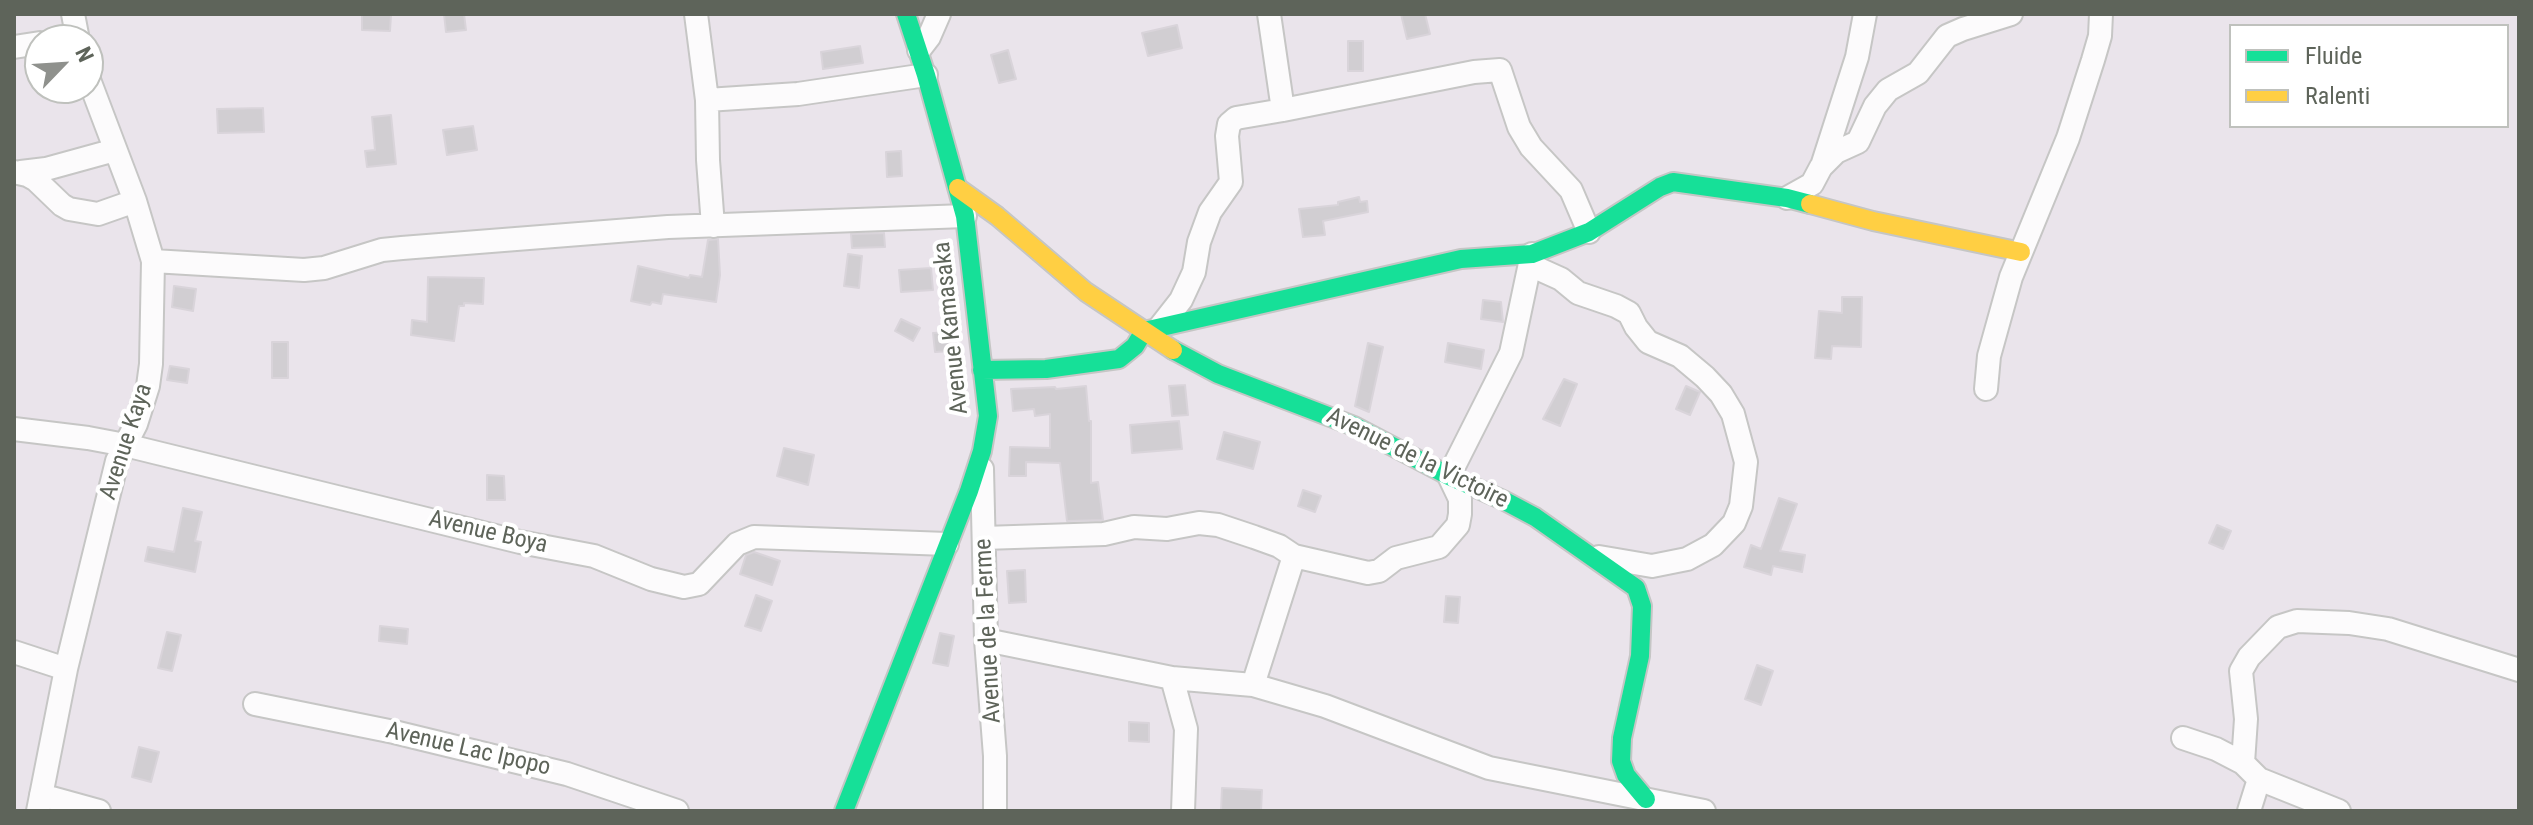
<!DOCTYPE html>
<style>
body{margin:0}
#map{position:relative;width:2533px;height:825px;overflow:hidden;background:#eae4eb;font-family:"Roboto Condensed",sans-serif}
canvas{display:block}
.frame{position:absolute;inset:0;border:16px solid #5e645a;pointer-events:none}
.legend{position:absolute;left:2229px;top:24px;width:280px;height:104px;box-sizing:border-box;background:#fff;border:2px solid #bfc1bd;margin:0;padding:10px 14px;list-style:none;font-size:24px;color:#5e645a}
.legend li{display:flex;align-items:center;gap:16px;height:40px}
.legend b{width:40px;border:2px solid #bfc1bd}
.north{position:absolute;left:24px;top:24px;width:80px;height:80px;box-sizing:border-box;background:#fff;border:2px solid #bfc1bd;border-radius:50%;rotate:65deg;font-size:22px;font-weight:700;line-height:32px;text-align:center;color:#5e645a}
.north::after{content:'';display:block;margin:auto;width:28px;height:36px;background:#8f918d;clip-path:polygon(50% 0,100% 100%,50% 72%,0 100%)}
</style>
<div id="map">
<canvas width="2533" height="825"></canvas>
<div class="frame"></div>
<ul class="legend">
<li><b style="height:10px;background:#16e098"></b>Fluide</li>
<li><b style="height:10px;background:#ffcf43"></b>Ralenti</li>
</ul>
<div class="north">N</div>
</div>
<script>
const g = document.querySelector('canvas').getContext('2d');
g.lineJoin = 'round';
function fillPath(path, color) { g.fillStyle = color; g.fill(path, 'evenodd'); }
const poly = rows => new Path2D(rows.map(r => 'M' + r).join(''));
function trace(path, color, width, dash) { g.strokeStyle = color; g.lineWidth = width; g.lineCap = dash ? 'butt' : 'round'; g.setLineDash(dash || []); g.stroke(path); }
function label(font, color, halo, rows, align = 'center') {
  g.font = font + ' "Roboto Condensed",sans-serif'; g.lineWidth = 8; g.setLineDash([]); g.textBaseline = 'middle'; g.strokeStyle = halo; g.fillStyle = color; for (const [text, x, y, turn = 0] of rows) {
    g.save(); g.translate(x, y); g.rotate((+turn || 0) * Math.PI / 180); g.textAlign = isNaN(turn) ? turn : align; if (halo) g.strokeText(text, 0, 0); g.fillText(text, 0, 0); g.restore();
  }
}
const building = poly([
 [362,14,391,15,390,31,362,30,362,14],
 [444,14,464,14,466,30,446,32,444,14],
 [1401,14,1425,14,1430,34,1407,39,1401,14],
 [1177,25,1182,48,1148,56,1142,33,1177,25],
 [1348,41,1363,41,1363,71,1348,71,1348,41],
 [860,46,863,63,823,69,821,52,860,46],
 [1008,50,1016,79,999,83,991,55,1008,50],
 [263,108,264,132,218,133,217,109,263,108],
 [391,115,396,164,367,167,365,151,375,150,372,117,391,115],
 [473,126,477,150,447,155,443,130,473,126],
 [901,151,902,176,887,177,886,152,901,151],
 [1359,197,1360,202,1367,201,1368,212,1323,221,1325,235,1303,237,1299,209,1338,205,1338,202,1359,197],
 [884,233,885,247,852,248,851,234,884,233],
 [718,239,720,275,716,302,663,294,661,304,652,302,650,305,631,301,638,266,689,278,690,275,702,277,708,240,718,239],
 [848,254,862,256,859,288,844,286,848,254],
 [931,268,933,290,901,292,899,270,931,268],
 [428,277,484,278,483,304,464,303,464,306,459,306,454,341,411,335,412,320,427,322,428,277],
 [174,286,196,289,193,311,172,307,174,286],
 [1842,297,1862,297,1861,347,1832,346,1831,359,1815,358,1819,311,1842,313,1842,297],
 [1483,300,1501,302,1503,322,1481,319,1483,300],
 [901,319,920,328,913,341,895,331,901,319],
 [949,332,951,351,935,352,933,333,949,332],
 [272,342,288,342,288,378,272,378,272,342],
 [1368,343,1383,347,1369,412,1355,406,1368,343],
 [1448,343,1484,350,1481,369,1445,362,1448,343],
 [170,366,189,369,187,383,167,380,170,366],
 [1564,379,1577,384,1560,426,1543,419,1564,379],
 [1185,385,1188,415,1172,416,1169,386,1185,385],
 [1086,386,1089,421,1091,421,1091,483,1098,482,1103,520,1067,521,1060,463,1026,462,1026,476,1009,476,1010,447,1050,448,1050,414,1035,416,1034,409,1013,411,1011,389,1055,387,1056,389,1086,386],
 [1686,386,1700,392,1690,415,1676,409,1686,386],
 [1179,421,1182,449,1132,453,1130,425,1179,421],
 [1224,432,1260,442,1253,469,1217,459,1224,432],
 [784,448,814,455,808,485,777,476,784,448],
 [487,475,504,476,505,500,487,500,487,475],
 [1303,490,1321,496,1315,512,1298,506,1303,490],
 [1779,498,1797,504,1780,551,1805,555,1802,572,1773,566,1771,575,1744,567,1751,545,1761,549,1779,498],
 [183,508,202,512,195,541,201,542,195,572,145,561,148,547,174,552,183,508],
 [2217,525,2231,531,2223,549,2209,543,2217,525],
 [754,552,780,561,772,585,740,574,746,555,754,552],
 [1025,570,1026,602,1009,603,1007,571,1025,570],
 [756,595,772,601,761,631,745,626,756,595],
 [1446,596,1460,597,1458,623,1444,622,1446,596],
 [380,626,408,629,407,644,379,641,380,626],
 [167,632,181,635,172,671,158,668,167,632],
 [940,633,954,636,948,666,933,663,940,633],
 [1757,665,1773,671,1761,705,1745,699,1757,665],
 [1129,722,1149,723,1149,742,1129,741,1129,722],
 [139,747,159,752,151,782,132,777,139,747],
 [1222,788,1262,790,1261,811,1221,811,1222,788]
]);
const street = poly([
 [73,14,78,40],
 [696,14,707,100,708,160,713,226],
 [1269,14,1283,110,1474,72,1500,70,1519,127,1531,147,1571,190,1589,232],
 [14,47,40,43],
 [919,50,929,37,939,14],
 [707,100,798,94,926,75],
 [1822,166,1857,57,1865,14],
 [14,172,27,175,36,180,62,205,69,209,98,214,135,201],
 [21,172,46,169,115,150],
 [1787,198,1812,184,1821,167,1836,152,1858,142,1875,106,1888,90,1918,73,1947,36,1963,29,2011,14],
 [153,261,304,270,324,268,382,250,402,248,668,227,965,216],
 [1530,265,1561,279,1578,293,1616,306,1629,313,1636,327,1648,342,1680,356,1705,377,1721,394,1733,414,1746,462,1741,506,1734,523,1713,545,1687,559,1652,566,1599,557],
 [1159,328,1181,300,1194,272,1199,242,1210,212,1231,182,1227,136,1229,124,1236,118,1283,110],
 [1986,389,1989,356,2011,277,2068,138,2093,60,2100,36,2101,14],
 [14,429,88,438,125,445,520,542,594,556,651,579,684,587,699,584,737,544,754,537,947,544],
 [982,469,986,640,995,756,995,811],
 [984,538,1104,534,1134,527,1167,529,1199,523,1218,525,1254,537,1279,546,1294,556,1368,573,1379,571,1396,558,1439,547,1458,525,1460,514,1460,499,1449,476,1511,353,1532,254],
 [986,640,1172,678,1253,685,1325,706,1489,768,1704,811],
 [14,652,66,669],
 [1172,678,1186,729,1183,811],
 [1253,685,1294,556],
 [255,704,394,732,567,774,677,811],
 [2183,738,2216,749,2243,763,2259,779,2339,811],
 [2243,763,2246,719,2241,671,2249,657,2278,627,2297,621,2349,623,2388,629,2519,670],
 [41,795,99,811],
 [38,811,66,669,117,461,136,424,148,386,151,364,153,261,135,201,88,77],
 [2249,811,2259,779]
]);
const fast = poly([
 [1173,350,1218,374,1354,426,1449,476,1503,500,1535,517,1636,588,1642,606,1640,656,1622,738,1621,761,1626,775,1646,799],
 [982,370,1046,369,1119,359,1135,346,1144,331,1461,259,1532,254,1589,232,1660,187,1673,182,1787,198,1810,204],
 [844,811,969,491,982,451,988,416,965,216,926,75,906,14]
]);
const slow = poly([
 [958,188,997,216,1086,292,1173,350],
 [1810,204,1873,221,2021,252]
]);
const streetNames = [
 ["Avenue Kamasaka",952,328,-96],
 ["Avenue Kaya",127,442,-72],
 ["Avenue de la Victoire",1417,459,26],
 ["Avenue Boya",488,533,13],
 ["Avenue de la Ferme",989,631,-93],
 ["Avenue Lac Ipopo",468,750,13]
];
fillPath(building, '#d1ced2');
trace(building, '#d9d4da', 2);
trace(street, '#c6c6c5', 26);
trace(fast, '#c5c6c5', 22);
trace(slow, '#c5c6c5', 22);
trace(street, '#fcfbfc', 22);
trace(fast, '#16e098', 18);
trace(slow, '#ffcf43', 18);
label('24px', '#5e645a', '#fff', streetNames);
</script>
